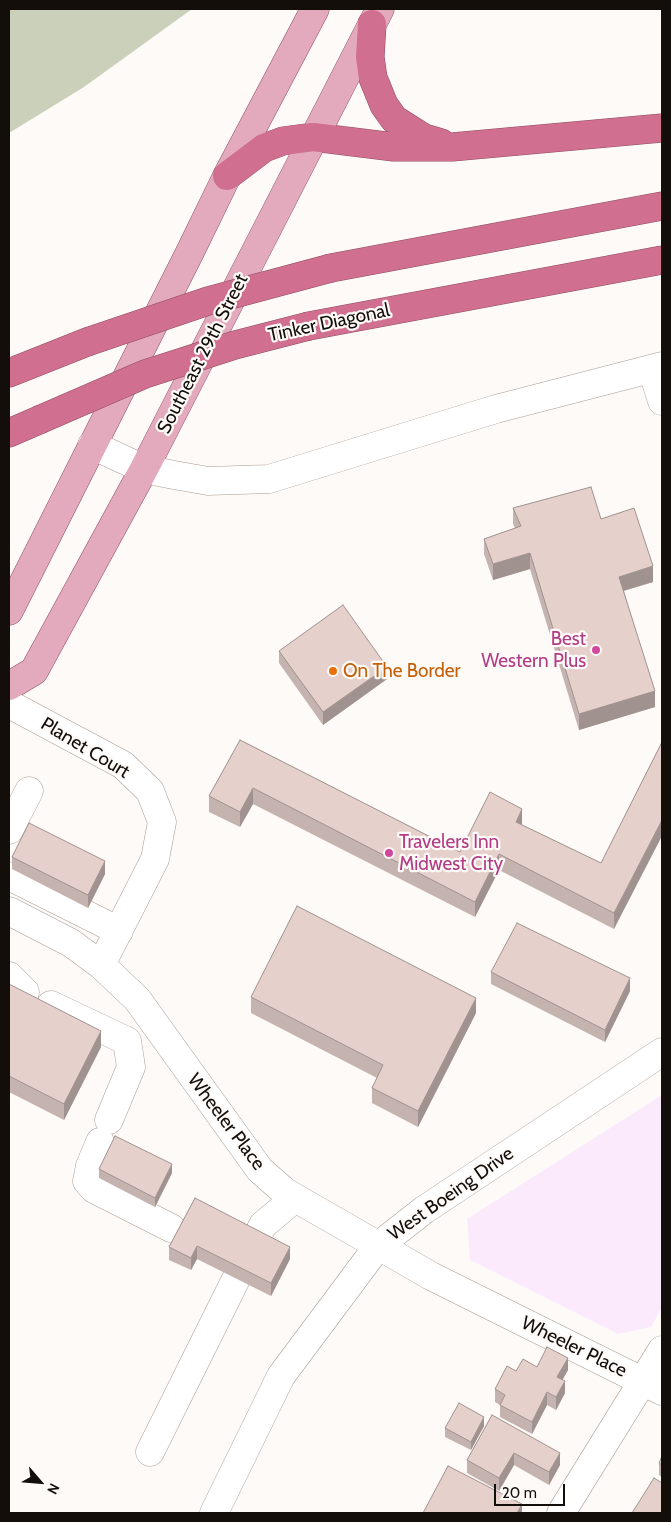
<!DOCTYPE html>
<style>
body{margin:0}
#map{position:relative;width:671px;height:1522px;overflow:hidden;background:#fdfaf7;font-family:Cabin,sans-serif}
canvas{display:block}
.frame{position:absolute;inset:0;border:10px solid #130e0a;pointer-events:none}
.north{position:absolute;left:15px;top:1457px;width:50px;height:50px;-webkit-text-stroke:4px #fdfaf7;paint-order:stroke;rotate:117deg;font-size:14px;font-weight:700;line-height:20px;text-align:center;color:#130e0a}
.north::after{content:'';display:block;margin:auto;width:18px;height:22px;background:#130e0a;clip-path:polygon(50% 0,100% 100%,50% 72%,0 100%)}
.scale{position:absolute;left:494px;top:1484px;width:71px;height:22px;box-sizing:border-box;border:2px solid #130e0a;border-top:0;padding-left:6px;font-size:15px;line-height:18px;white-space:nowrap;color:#130e0a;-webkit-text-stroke:4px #fdfaf7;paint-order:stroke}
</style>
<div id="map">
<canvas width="671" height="1522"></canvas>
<div class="frame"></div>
<div class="north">N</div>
<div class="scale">20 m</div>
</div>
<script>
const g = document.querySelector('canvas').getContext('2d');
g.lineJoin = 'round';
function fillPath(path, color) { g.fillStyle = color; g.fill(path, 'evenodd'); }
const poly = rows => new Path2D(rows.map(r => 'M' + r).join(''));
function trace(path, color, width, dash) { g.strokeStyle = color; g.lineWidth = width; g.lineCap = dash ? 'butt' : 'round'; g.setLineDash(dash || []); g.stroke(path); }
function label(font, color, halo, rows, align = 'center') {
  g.font = font + ' Cabin,sans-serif'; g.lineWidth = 4.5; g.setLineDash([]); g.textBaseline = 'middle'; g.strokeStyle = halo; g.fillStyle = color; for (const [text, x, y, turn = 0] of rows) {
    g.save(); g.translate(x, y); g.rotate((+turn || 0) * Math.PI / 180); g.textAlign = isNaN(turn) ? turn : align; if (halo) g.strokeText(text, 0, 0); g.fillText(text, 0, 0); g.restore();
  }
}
const industrial = poly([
 [662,1095,662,1307,651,1327,618,1334,470,1260,467,1219]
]);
const green = poly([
 [9,9,192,9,84,87,9,133]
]);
const minor = poly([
 [652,369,662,401],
 [92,445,144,469,174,475,208,481,269,479,496,409,662,366],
 [9,704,123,765,150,791,162,822,155,859,101,965],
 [9,830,29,791],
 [9,876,119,931],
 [9,911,71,943,101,965,137,999,260,1170,285,1192,431,1276,662,1391],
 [9,976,25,992],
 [51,1005,127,1041,131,1067,109,1120],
 [100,1142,90,1166,87,1181,94,1189,171,1228],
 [255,1241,263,1225,295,1198],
 [150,1452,236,1279],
 [214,1513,281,1376,378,1246,424,1210,662,1052],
 [561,1513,662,1350]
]);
const major = poly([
 [9,611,190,252,227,176,315,9],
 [9,686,34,671,144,469,380,9]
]);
const highway = poly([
 [372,24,370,57,373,78,384,105,394,119,424,138,441,143],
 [227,176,264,148,283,141,313,137,394,147,452,147,662,128],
 [331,268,662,206],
 [309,326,662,260],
 [9,373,87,342],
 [9,433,39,420]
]);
const highwayBridge = poly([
 [87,342,208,301,331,268],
 [39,420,145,374,235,345,309,326]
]);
const wall = poly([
 [513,508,601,519,653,582,624,591,655,707,579,730,530,569,493,580,484,554,484,539,515,528,513,524],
 [279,651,387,679,323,725,279,663],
 [240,740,460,852,522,825,601,863,662,742,614,929,499,870,475,917,253,804,240,827,209,812,209,796],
 [12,857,105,874,88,908,12,869],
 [491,972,630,991,605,1042,491,984],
 [9,984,101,1047,64,1120,9,1092],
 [251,997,476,1013,418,1127,372,1103,372,1088,377,1078,251,1013],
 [99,1169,172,1173,155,1207,99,1178],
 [195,1198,290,1259,271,1296,197,1259,191,1270,169,1260,169,1247],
 [537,1367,568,1370,563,1379,565,1393,556,1410,547,1405,532,1434,500,1417,500,1405,495,1402,495,1389],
 [492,1415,560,1465,549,1485,514,1465,499,1491,467,1473,467,1460],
 [484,1426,471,1450,445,1437,445,1428],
 [662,1456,662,1477,659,1475,659,1463]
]);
const shadedWall = poly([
 [530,553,530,569,493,580,493,564],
 [653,566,653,582,619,592,619,577],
 [387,667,387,679,323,725,323,712],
 [655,691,655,707,579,730,579,714],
 [253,788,253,804,240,827,240,812],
 [522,809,522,824,516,837,516,822],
 [662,820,662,836,614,929,614,913],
 [499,854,499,870,475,917,475,902],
 [105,861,105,874,88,908,88,895],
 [630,978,630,991,605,1042,605,1030],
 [476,998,476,1013,418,1127,418,1111],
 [101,1031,101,1047,64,1120,64,1104],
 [172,1164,172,1173,155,1207,155,1198],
 [197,1246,197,1259,191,1270,191,1258],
 [290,1247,290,1259,271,1296,271,1283],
 [568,1358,568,1370,557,1389,557,1377],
 [565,1381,565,1393,556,1410,556,1397],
 [547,1392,547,1405,532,1434,532,1422],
 [484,1417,484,1426,471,1450,471,1442],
 [514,1453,514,1465,499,1491,499,1478],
 [560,1453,560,1465,549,1485,549,1472],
 [522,1504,522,1513,517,1513]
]);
const building = poly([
 [591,487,601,519,634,508,653,566,619,577,655,691,579,714,530,553,493,564,484,539,521,526,513,508,591,487],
 [343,605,387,667,323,712,279,651,343,605],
 [240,740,460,852,490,792,522,809,516,822,601,863,662,742,662,820,614,913,499,854,475,902,253,788,240,812,209,796,240,740],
 [29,823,105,861,88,895,12,857,29,823],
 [297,906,476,998,418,1111,372,1088,383,1065,251,997,297,906],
 [517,923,630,978,605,1030,491,972,517,923],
 [9,984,101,1031,64,1104,9,1076,9,984],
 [115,1136,172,1164,155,1198,99,1169,115,1136],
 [195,1198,290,1247,271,1283,197,1246,191,1258,169,1247,195,1198],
 [547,1347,568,1358,557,1377,565,1381,556,1397,547,1392,532,1422,500,1405,505,1395,495,1389,507,1366,516,1371,523,1359,537,1367,547,1347],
 [459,1403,484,1417,471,1442,445,1428,459,1403],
 [492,1415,560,1453,549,1472,514,1453,499,1478,467,1460,492,1415],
 [662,1456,662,1465,659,1463,662,1456],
 [448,1466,522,1504,517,1513,423,1513,448,1466],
 [654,1478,662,1483,662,1513,632,1513,654,1478]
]);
const markers = [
 [596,650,5,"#d1479c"],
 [333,671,5,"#e8710a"],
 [389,853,5,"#d1479c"]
];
const streetNames = [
 ["Tinker Diagonal",329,323,-12],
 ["Southeast 29th Street",203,354,-63],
 ["Planet Court",85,748,31],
 ["Wheeler Place",226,1122,53],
 ["West Boeing Drive",451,1194,-35],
 ["Wheeler Place",574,1347,26]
];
const hotelNames = [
 ["Best",586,639],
 ["Western Plus",586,661],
 ["Travelers Inn",399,842,"left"],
 ["Midwest City",399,864,"left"]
];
const foodNames = [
 ["On The Border",343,671]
];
fillPath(industrial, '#fbeafc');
fillPath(green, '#cad0b9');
trace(minor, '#ac9c92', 29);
trace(major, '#8e4d61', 29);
trace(highway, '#8e4d61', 29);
trace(minor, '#fff', 28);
trace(major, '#e3a9bc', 28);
trace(highway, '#d06f90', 28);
trace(highwayBridge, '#8e4d61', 29, []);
trace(highwayBridge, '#d06f90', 28);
fillPath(wall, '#c5b3af');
fillPath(shadedWall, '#a0928f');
fillPath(building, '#e5d0cc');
trace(building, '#a0928f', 1);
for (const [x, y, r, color] of markers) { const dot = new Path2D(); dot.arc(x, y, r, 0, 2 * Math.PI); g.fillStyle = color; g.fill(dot); trace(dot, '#fdfaf7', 2); }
label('19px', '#130e0a', '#fdfaf7', streetNames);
label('19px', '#b23c85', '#fdfaf7', hotelNames, 'right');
label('19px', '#c56008', '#fdfaf7', foodNames, 'left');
</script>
